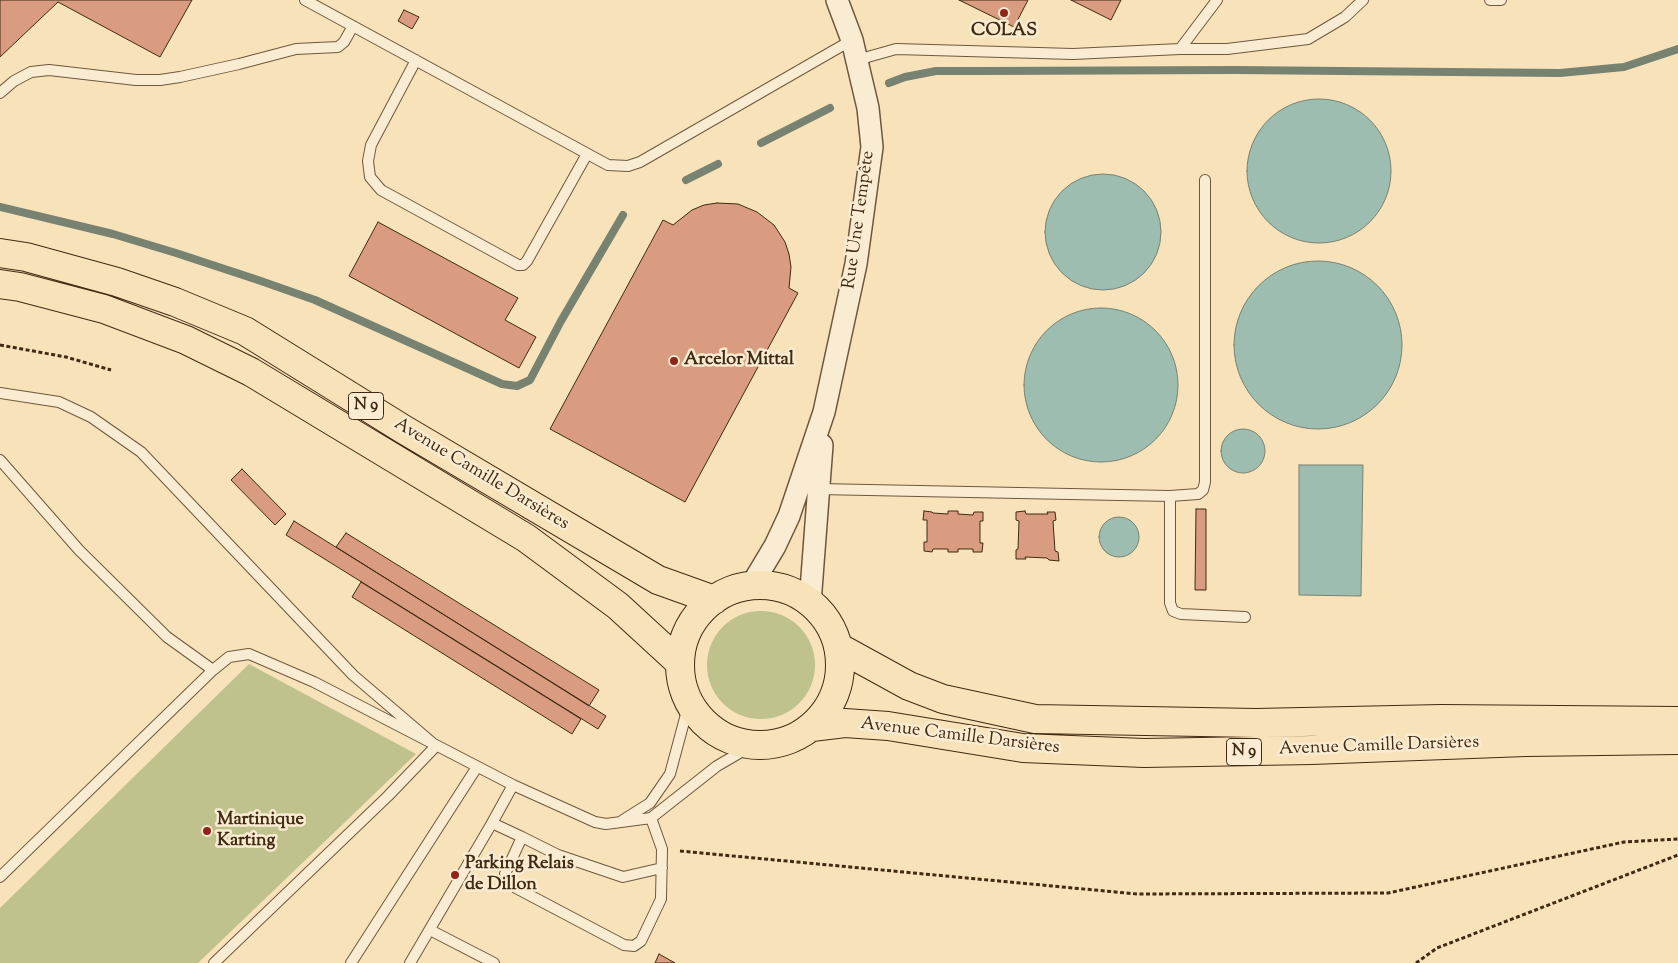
<!DOCTYPE html>
<meta charset="utf-8">
<style>
body{margin:0}
canvas{display:block;background:#f7e2ba}
</style>
<canvas width="1678" height="963"></canvas>
<script>
const g = document.querySelector('canvas').getContext('2d');
g.lineJoin = 'round';
function fillPath(path, color) { g.fillStyle = color; g.fill(path, 'evenodd'); }
const poly = rows => new Path2D(rows.map(r => 'M' + r).join(''));
function trace(path, color, width, dash) { g.strokeStyle = color; g.lineWidth = width; g.lineCap = dash ? 'butt' : 'round'; g.setLineDash(dash || []); g.stroke(path); }
function label(font, color, halo, rows, align = 'center') {
  g.font = font + ' "Sorts Mill Goudy",serif'; g.lineWidth = 5; g.setLineDash([]); g.textBaseline = 'middle'; g.strokeStyle = halo; g.fillStyle = color; for (const [text, x, y, turn = 0] of rows) {
    g.save(); g.translate(x, y); g.rotate((+turn || 0) * Math.PI / 180); g.textAlign = isNaN(turn) ? turn : align; if (halo) g.strokeText(text, 0, 0); g.fillText(text, 0, 0); g.restore();
  }
}
const green = poly([
 '707 665a54 54 0 1 1 108 0a54 54 0 1 1-108 0Z',
 [249,664,416,754,198,963,0,963,0,908]
]);
const water = poly([
 '1247 171a72 72 0 1 1 144 0a72 72 0 1 1-144 0Z',
 '1045 232a58 58 0 1 1 116 0a58 58 0 1 1-116 0Z',
 '1234 345a84 84 0 1 1 168 0a84 84 0 1 1-168 0Z',
 '1024 385a77 77 0 1 1 154 0a77 77 0 1 1-154 0Z',
 '1221 451a22 22 0 1 1 44 0a22 22 0 1 1-44 0Z',
 [1299,465,1363,465,1361,596,1299,595,1299,465],
 '1099 537a20 20 0 1 1 40 0a20 20 0 1 1-40 0Z'
]);
const stream = poly([
 [889,83,905,77,936,71,984,71,1234,70,1560,73,1624,67,1678,49],
 [761,143,830,108],
 [686,180,718,164],
 [0,207,113,234,176,253,258,280,315,300,502,384,517,386,530,380,561,321,623,215]
]);
const building = poly([
 [0,0,192,0,160,57,58,2,0,57,0,0],
 [959,0,1028,0,1014,27,959,0],
 [1071,0,1121,0,1111,20,1071,0],
 [404,10,419,17,412,29,398,21,404,10],
 [717,203,738,204,757,212,774,225,785,242,789,254,791,267,789,288,798,293,685,502,550,429,663,220,673,225,692,210,704,205,717,203],
 [378,222,518,298,505,320,536,337,519,368,349,276,378,222],
 [242,469,286,514,275,525,231,480,242,469],
 [1196,509,1206,509,1206,590,1195,590,1196,509],
 [924,511,932,512,933,513,948,514,948,511,958,511,958,514,973,515,974,512,983,512,983,521,980,521,980,543,983,543,982,552,973,552,973,549,958,549,958,552,948,552,948,549,933,549,932,552,924,551,924,542,927,542,927,520,923,520,924,511],
 [1025,511,1026,514,1048,514,1047,512,1055,512,1056,520,1053,521,1055,551,1058,552,1059,561,1049,560,1047,558,1025,557,1026,559,1016,559,1016,550,1018,549,1019,521,1016,520,1016,512,1025,511],
 [294,521,606,716,598,729,286,535,294,521],
 [346,533,599,690,589,706,336,547,346,533],
 [361,582,581,719,572,734,352,597,361,582],
 [659,954,675,963,655,963,659,954]
]);
const path = poly([
 [0,345,66,357,111,370],
 [680,851,1137,894,1388,893,1624,842,1678,839],
 [1416,963,1437,948,1678,855]
]);
const service = poly([
 [305,0,608,165,628,166,640,162,852,40],
 [1490,0,1501,0],
 [1180,49,1227,49,1308,39,1345,17,1363,0],
 [416,60,371,145,368,161,370,177,381,190,518,265,523,265,527,261,587,154],
 [857,60,896,49,1073,54,1180,49,1217,0],
 [0,93,14,81,31,72,49,70,136,80,160,80,180,77,239,64,296,49,338,47,344,42,353,26],
 [0,393,59,402,91,417,141,452,353,675,436,746,388,796,214,963],
 [0,460,79,550,167,637,213,670,0,877],
 [818,489,1170,496,1170,603,1173,611,1181,614,1245,617],
 [1170,496,1198,494,1203,490,1205,482,1205,180],
 [213,670,229,657,249,654,314,682,513,785,595,822,606,824,651,818,717,766,753,745],
 [513,785,492,823,522,837],
 [651,818,662,849,661,899,641,941,634,946,624,945,516,888,509,882,505,874,522,837,558,855,623,877,662,868],
 [623,820,650,803,670,774,689,703],
 [430,930,494,963],
 [351,963,477,767],
 [410,963,492,823]
]);
const minor = poly([
 [751,586,775,546,789,516,824,412,856,264,872,147,868,108,852,40,837,0],
 [810,603,822,445]
]);
const primary = poly([
 [0,253,26,257,117,282,175,302,245,331,403,429,658,580,714,600],
 [0,284,20,287,104,309,186,340,251,372,526,538,618,606,680,663],
 '680 665a80 80 0 1 1 160 0a80 80 0 1 1-160 0Z',
 [838,647,909,686,943,699,1035,719,1256,723,1441,719,1678,721],
 [812,727,845,723,888,726,1023,748,1144,753,1312,750,1525,742,1678,740]
]);
const markers = [
 [1004,13,5,"#8f2418"],
 [674,361,5,"#8f2418"],
 [207,831,5,"#8f2418"],
 [455,875,5,"#8f2418"]
];
const shields = [
 [366,406,35],
 [1244,752,35]
];
const shieldNames = [
 ["N 9",366,406],
 ["N 9",1244,752]
];
const poiNames = [
 ["COLAS",1004,32,"center"],
 ["Arcelor Mittal",684,361],
 ["Martinique",217,821],
 ["Karting",217,842],
 ["Parking Relais",465,865],
 ["de Dillon",465,886]
];
const streetNames = [
 ["Rue Une Tempête",860,220,-82],
 ["Avenue Camille Darsières",481,475,31],
 ["Avenue Camille Darsières",960,737,7],
 ["Avenue Camille Darsières",1379,747,-2]
];
fillPath(green, '#bfc28d');
fillPath(water, '#9dbdb1');
trace(water, '#788271', 1);
trace(stream, '#788271', 8);
fillPath(building, '#d99c80');
trace(building, '#412a12', 1);
trace(service, '#6e583c', 12);
trace(minor, '#6e583c', 24);
trace(primary, '#412a12', 30);
trace(path, '#412a12', 3, [4, 2.5]);
trace(service, '#faecd2', 10);
trace(minor, '#faecd2', 21);
trace(primary, '#f7e2ba', 28);
for (const [x, y, r, color] of markers) { const dot = new Path2D(); dot.arc(x, y, r, 0, 2 * Math.PI); g.fillStyle = color; g.fill(dot); trace(dot, '#faecd2', 2); }
for (const [x, y, w] of shields) { const box = new Path2D(); box.roundRect(x - w / 2, y - 13.5, w, 27, 4); g.fillStyle = '#faecd2'; g.fill(box); trace(box, '#412a12', 1); }
label('bold 16px', '#412a12', null, shieldNames);
label('bold 18px', '#412a12', '#faecd2', poiNames, 'left');
label('18px', '#412a12', '#faecd2', streetNames);
</script>
